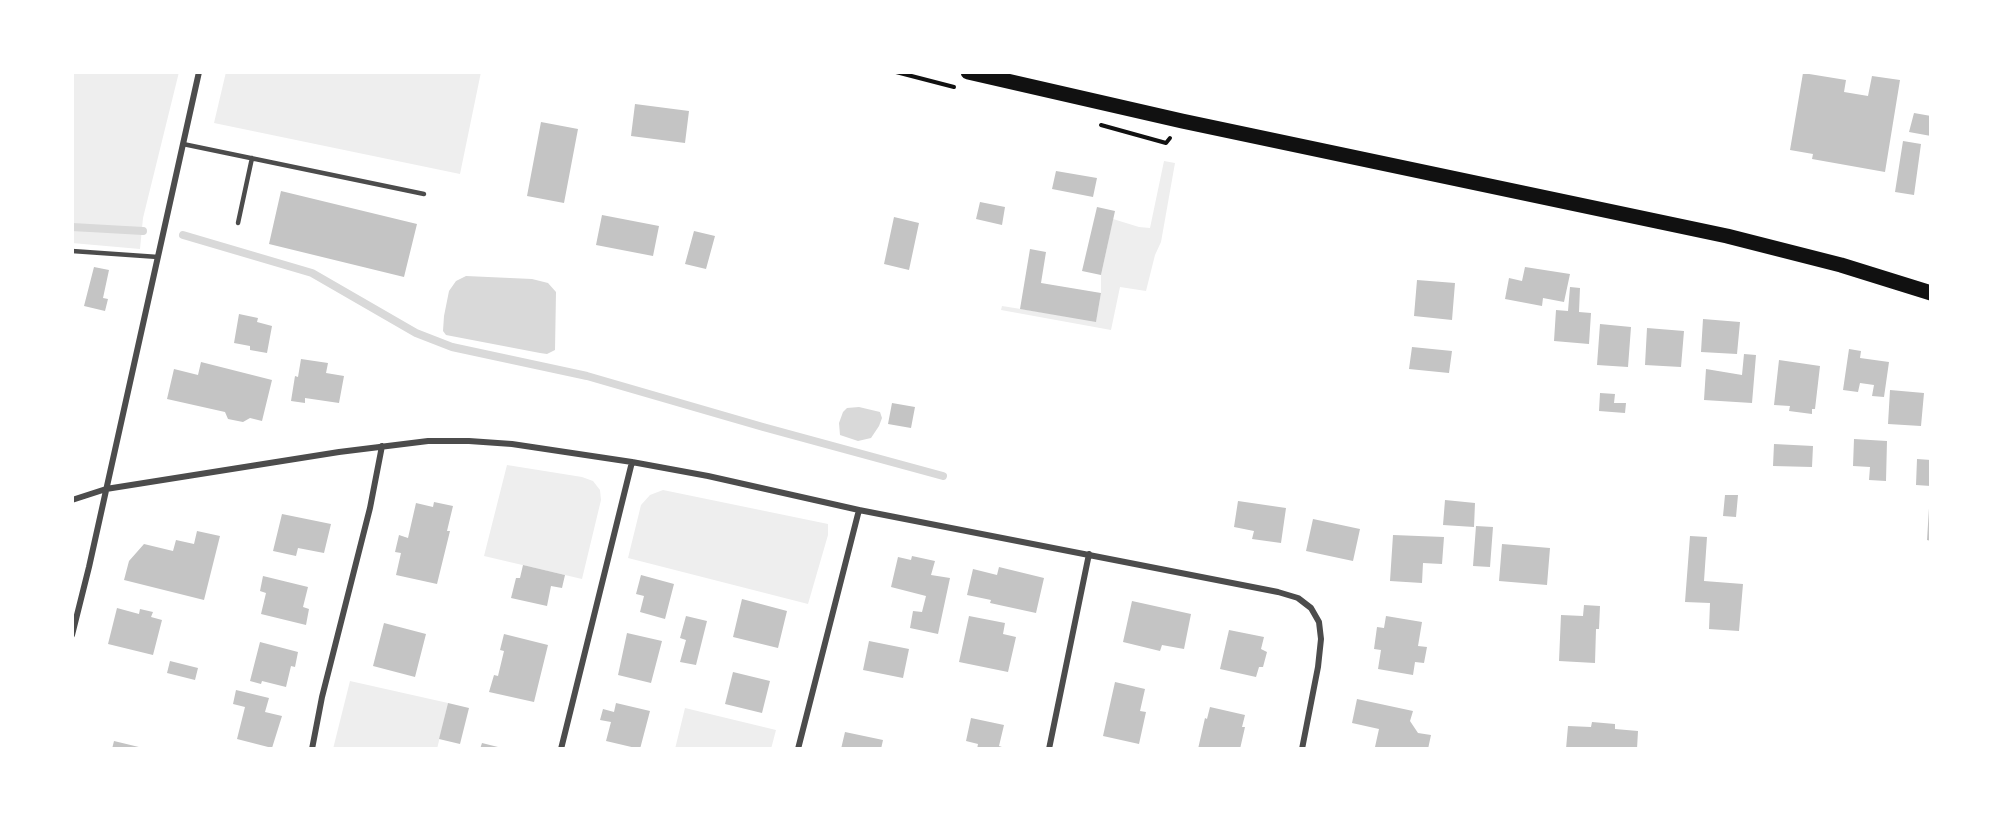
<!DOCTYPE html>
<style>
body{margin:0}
#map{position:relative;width:2003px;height:821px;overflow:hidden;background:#fff;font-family:"PT Sans Narrow",sans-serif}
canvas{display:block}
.frame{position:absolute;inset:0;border:74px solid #fff;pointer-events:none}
</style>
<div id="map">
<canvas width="2003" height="821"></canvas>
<div class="frame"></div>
</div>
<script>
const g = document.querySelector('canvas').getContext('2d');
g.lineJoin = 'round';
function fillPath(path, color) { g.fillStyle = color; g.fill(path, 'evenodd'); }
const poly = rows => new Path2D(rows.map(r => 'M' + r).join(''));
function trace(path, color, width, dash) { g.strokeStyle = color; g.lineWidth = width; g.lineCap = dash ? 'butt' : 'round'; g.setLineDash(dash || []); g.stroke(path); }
const green = poly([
 [72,72,179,72,143,218,140,249,72,243],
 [226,72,481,72,460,174,214,123],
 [1164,161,1175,163,1161,242,1155,255,1146,291,1120,287,1111,330,1001,310,1002,306,1096,321,1101,293,1101,275,1113,219,1139,227,1150,228],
 [507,465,582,477,593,481,600,490,601,500,582,579,484,556],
 [663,490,828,524,828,535,808,604,628,558,641,505,650,495],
 [350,681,448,703,437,749,333,749],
 [685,708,776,730,771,749,675,749]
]);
const water = poly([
 [466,276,532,279,548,283,556,292,555,350,547,354,540,353,446,335,443,331,444,316,449,291,456,281],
 [859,407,880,412,882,418,879,426,871,438,858,441,840,435,839,423,843,412,847,408]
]);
const stream = poly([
 [72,227,143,231],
 [183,235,312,273,416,333,452,347,587,376,763,427,943,476]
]);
const building = poly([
 [1803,73,1846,80,1844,92,1868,96,1872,76,1900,80,1885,172,1812,159,1813,154,1790,150],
 [635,104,689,111,685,143,631,136],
 [1914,113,1931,116,1931,136,1909,132],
 [541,122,578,129,564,203,527,196],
 [1903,141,1921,144,1914,195,1895,192],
 [1056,171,1097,178,1093,197,1052,189],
 [281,191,417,224,404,277,269,244],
 [980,202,1005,207,1002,225,976,219],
 [1097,207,1115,211,1101,275,1082,271],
 [602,215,659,226,653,256,596,245],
 [894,217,919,223,909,270,884,264],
 [694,231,715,236,706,269,685,264],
 [1030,249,1046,252,1041,283,1101,293,1096,322,1020,309],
 [94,267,109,270,103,298,108,299,105,311,84,306],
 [1525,267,1570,274,1564,302,1543,298,1542,306,1505,299,1509,278,1522,281],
 [1417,280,1455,283,1452,320,1414,316],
 [1570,287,1580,288,1579,312,1591,313,1589,344,1554,341,1556,310,1568,311],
 [239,314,258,318,257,322,272,326,267,353,250,350,250,346,234,343],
 [1703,319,1740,322,1737,354,1701,352],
 [1600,324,1631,327,1628,367,1597,365],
 [1647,328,1684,331,1681,367,1645,365],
 [1412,347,1452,351,1449,373,1409,369],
 [1849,349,1861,351,1860,358,1889,362,1884,397,1872,396,1874,385,1860,383,1858,392,1843,390],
 [1744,354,1756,355,1752,403,1704,400,1706,369,1742,375],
 [301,359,328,363,326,373,344,376,339,403,305,398,305,403,291,401,295,376,298,377],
 [1779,360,1820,366,1815,409,1812,409,1812,414,1789,411,1790,406,1774,405],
 [201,362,272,380,262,421,250,418,243,422,228,419,225,412,167,399,174,369,198,375],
 [1890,390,1924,393,1921,426,1888,424],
 [1600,393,1615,394,1614,403,1626,403,1625,413,1599,411],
 [892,403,915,407,911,428,888,424],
 [1854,439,1887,441,1886,481,1869,480,1870,467,1853,466],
 [1774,444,1813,446,1812,467,1773,466],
 [1917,459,1931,460,1931,486,1916,485],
 [1725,495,1738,495,1736,517,1723,516],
 [1445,500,1475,503,1474,527,1443,525],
 [1238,501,1286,508,1281,543,1252,539,1254,531,1234,527],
 [434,502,453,506,447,531,450,531,437,584,396,575,401,553,395,552,399,535,408,538,416,503,433,507],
 [1929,508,1931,508,1931,541,1927,540],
 [282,514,331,524,324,553,298,548,296,556,273,551],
 [1313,519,1360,529,1353,561,1306,551],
 [1476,526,1493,527,1490,567,1473,566],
 [197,531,220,536,204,600,124,580,129,561,144,544,173,551,176,540,194,544],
 [1393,535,1444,537,1442,564,1423,563,1422,583,1390,581],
 [1690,536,1707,537,1704,581,1743,584,1739,631,1709,629,1710,603,1685,602],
 [1502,544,1550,548,1547,585,1499,581],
 [912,556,935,561,931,575,950,578,938,634,910,628,913,611,922,612,926,596,891,587,898,557,911,560],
 [523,565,565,575,562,588,551,586,547,606,511,598,516,578,520,578],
 [999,567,1044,578,1036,613,990,603,991,600,967,595,973,569,997,575],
 [641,575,674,584,665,619,640,612,644,596,636,594],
 [263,576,308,587,303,607,309,609,306,625,261,614,266,593,260,591],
 [742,599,787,611,778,648,733,637],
 [1132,601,1191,614,1184,649,1162,645,1160,651,1123,642],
 [1584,605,1600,606,1599,629,1596,629,1595,663,1559,661,1561,615,1583,616],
 [117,608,139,614,140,609,153,612,151,617,162,620,153,655,108,644],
 [686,616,707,621,696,665,680,662,686,640,680,638],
 [969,616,1005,623,1003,634,1016,637,1008,672,959,662],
 [1386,616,1422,622,1418,646,1427,647,1424,663,1415,662,1413,675,1378,669,1381,650,1374,649,1377,627,1384,628],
 [384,623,426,634,415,677,373,666],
 [1229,630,1264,637,1261,649,1267,652,1263,667,1259,667,1256,677,1220,669],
 [627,633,662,641,651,683,618,675],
 [504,634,548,645,534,702,489,692,494,675,498,676,504,651,500,650],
 [869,641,909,649,903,678,863,670],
 [260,642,298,652,295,667,291,666,286,687,262,681,261,684,250,681],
 [170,661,198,668,195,680,167,673],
 [733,672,770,681,762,713,725,704],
 [1115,682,1145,689,1140,711,1146,712,1139,744,1103,736],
 [236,690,269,698,265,712,282,716,272,748,237,739,245,707,233,704],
 [1357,699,1413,711,1410,721,1418,733,1431,735,1428,749,1377,749,1375,747,1379,729,1352,723],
 [448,703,469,708,460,744,439,739],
 [616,703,650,711,640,749,606,741,611,722,600,720,603,709,614,712],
 [1210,707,1245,715,1242,727,1245,727,1240,749,1198,749,1205,718,1207,719],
 [971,718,1004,725,999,746,1002,747,1002,749,977,749,978,744,966,741],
 [1592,722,1615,724,1615,729,1638,731,1637,749,1566,749,1568,726,1591,727],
 [845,732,883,740,881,749,841,749],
 [114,741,143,748,143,749,112,749],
 [482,743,502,748,502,749,480,749]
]);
const path = poly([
 [896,72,954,87],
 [1101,125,1166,143,1170,138]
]);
const service = poly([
 [183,144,424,194],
 [238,223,252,158],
 [72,251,158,257]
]);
const minor = poly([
 [72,500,106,489,339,452,428,441,469,441,512,444,632,462,708,476,859,510,1278,592,1298,598,1311,608,1319,622,1321,639,1318,667,1302,749],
 [72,635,89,567,199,72],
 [312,749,322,697,370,508,382,446],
 [561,749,632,462],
 [798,749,859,510],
 [1049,749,1089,554]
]);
const primary = poly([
 [968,72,1182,121,1727,236,1841,265,1931,293]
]);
fillPath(green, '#eee');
fillPath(water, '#d9d9d9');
trace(stream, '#d9d9d9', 8);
fillPath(building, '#c4c4c4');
trace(path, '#111', 4);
trace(service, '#4c4c4c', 4.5);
trace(minor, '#4c4c4c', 6);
trace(primary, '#111', 15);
</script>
